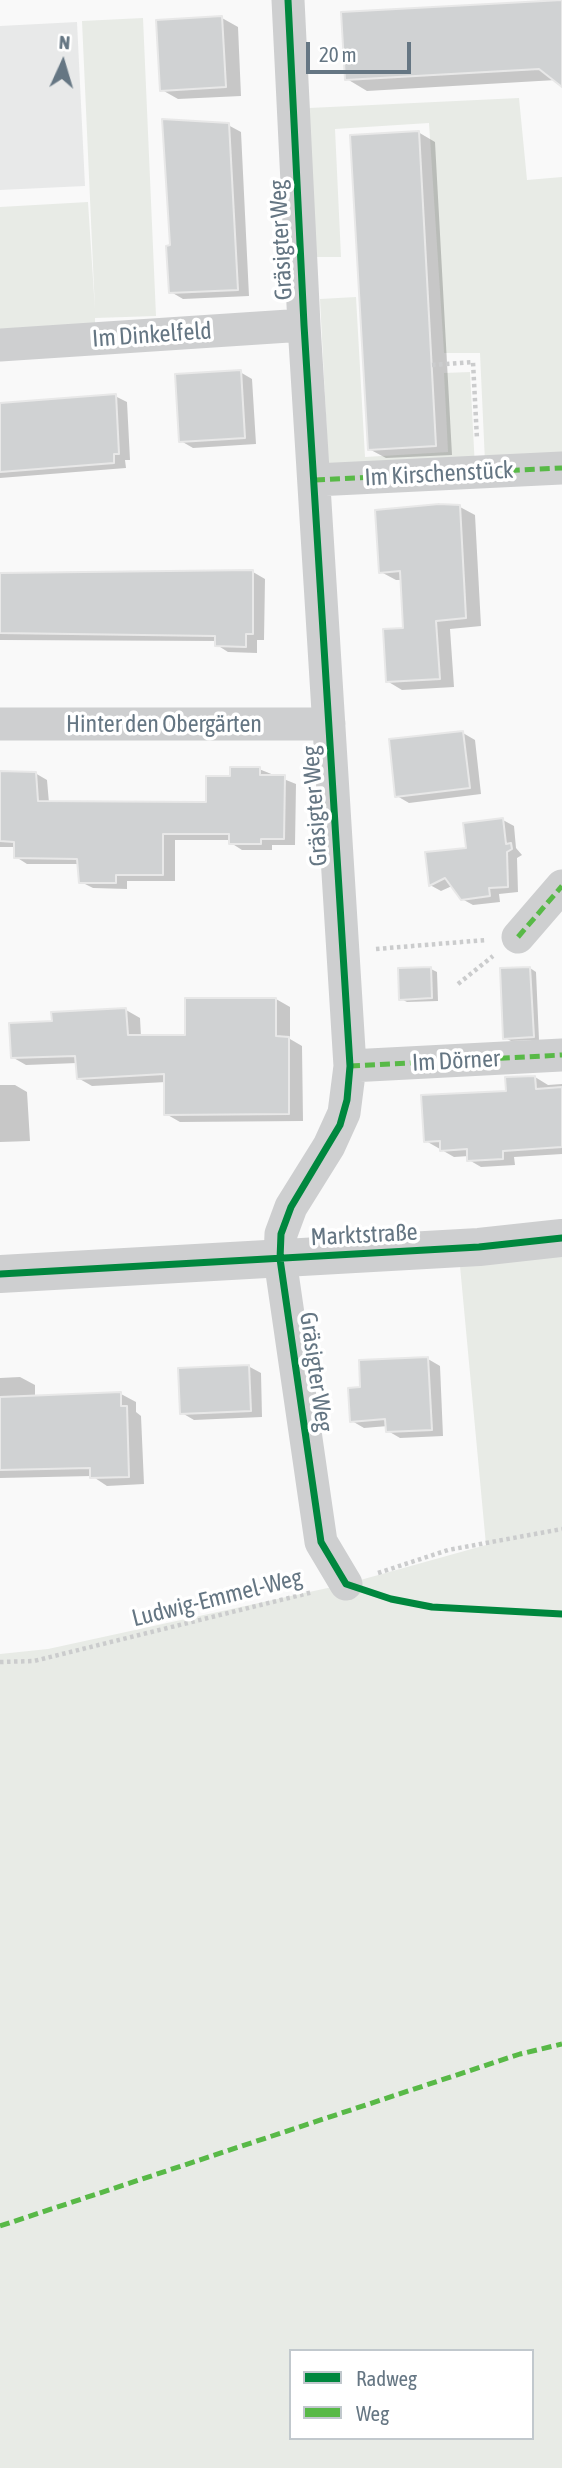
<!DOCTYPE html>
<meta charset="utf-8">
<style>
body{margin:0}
#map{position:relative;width:562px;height:2468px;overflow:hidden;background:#f9f9f9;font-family:"Asap Condensed",sans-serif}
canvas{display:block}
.legend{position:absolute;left:289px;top:2349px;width:245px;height:91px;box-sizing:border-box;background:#fff;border:2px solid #c1c8cd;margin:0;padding:9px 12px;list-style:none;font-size:21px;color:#657683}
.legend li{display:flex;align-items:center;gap:14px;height:35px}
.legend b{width:35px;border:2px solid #c1c8cd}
.north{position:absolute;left:28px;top:28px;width:70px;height:70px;-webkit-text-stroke:5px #fff;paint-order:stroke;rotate:4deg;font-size:19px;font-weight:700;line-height:28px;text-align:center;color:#657683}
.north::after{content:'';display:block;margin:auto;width:24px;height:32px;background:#657683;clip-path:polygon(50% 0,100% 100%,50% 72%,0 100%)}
.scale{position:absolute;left:306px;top:42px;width:105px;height:32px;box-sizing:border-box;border:4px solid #657683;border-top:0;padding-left:9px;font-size:21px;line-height:24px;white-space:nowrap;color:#657683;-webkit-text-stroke:5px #fff;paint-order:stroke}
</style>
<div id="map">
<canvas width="562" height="2468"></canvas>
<ul class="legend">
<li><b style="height:9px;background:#00873e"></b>Radweg</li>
<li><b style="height:9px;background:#58b947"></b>Weg</li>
</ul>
<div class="north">N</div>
<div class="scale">20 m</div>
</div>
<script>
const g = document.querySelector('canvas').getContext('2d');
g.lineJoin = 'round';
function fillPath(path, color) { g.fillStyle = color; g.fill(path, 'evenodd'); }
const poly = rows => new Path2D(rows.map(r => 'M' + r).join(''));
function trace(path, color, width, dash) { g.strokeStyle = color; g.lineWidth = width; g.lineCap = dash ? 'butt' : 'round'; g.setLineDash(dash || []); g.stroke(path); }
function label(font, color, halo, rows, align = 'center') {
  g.font = font + ' "Asap Condensed",sans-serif'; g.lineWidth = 7; g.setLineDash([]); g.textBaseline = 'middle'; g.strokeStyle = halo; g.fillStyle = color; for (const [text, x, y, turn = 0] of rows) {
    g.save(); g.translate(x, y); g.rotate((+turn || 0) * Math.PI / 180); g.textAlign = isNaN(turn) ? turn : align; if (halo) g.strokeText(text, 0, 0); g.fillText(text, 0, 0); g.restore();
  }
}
const built = poly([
 [77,22,85,186,0,190,0,26]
]);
const green = poly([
 [143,18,156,316,95,318,95,323,0,329,0,207,88,202,95,310,82,21],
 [519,98,527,180,562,177,562,459,485,462,480,353,444,353,429,123,335,129,341,257,316,257,309,108],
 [356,297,365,457,448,452,444,373,470,372,475,468,329,476,320,299],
 [562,1254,562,2468,0,2468,0,1654,48,1649,346,1584,486,1545,460,1266],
 [291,2351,532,2351,532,2438,291,2438]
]);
const shadow = poly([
 [562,2,562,85,556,80,367,91,347,79],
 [222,18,238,27,241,96,178,99,162,90],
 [228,125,241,132,249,296,183,299,171,292,172,247],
 [418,132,435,142,452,455,386,458,369,449],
 [240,372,252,379,256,444,193,448,181,441],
 [115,396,127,402,130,460,125,460,126,468,0,478,0,404],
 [460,507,475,515,481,626,450,629,454,687,402,690,387,681,405,629,402,580,396,580,381,572],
 [253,572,265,579,264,640,257,640,257,653,228,652,217,645,217,641,0,640,0,573],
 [463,733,475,740,481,794,409,803,397,796],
 [259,769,296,784,295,845,272,845,272,850,242,850,231,843,231,840,175,840,175,881,127,881,127,889,93,888,81,882,79,864,27,864,16,857,16,847,0,847,0,772,35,773,47,780,49,803,208,804,232,777],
 [503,820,514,826,516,848,522,855,517,858,518,892,499,894,500,902,473,905,462,899,452,886,441,891,430,885],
 [530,968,536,972,539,1040,511,1041,505,1038],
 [431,969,437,972,438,1001,407,1002,401,999],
 [276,999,290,1007,290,1039,302,1046,303,1121,180,1122,166,1114,166,1082,92,1086,78,1078,77,1063,26,1065,12,1057,53,1022,126,1010,140,1018,141,1037,187,1036],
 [535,1077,548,1085,562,1084,562,1154,514,1157,515,1165,481,1167,469,1160,469,1156,454,1157,426,1141],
 [0,1085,15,1085,27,1092,30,1141,0,1142],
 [428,1359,440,1366,443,1436,400,1438,388,1431,388,1426,364,1428,352,1421,362,1389],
 [248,1366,261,1373,262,1417,194,1420,182,1413],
 [20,1377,35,1385,35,1397,121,1394,136,1402,136,1412,141,1416,144,1484,107,1486,92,1476,0,1478,0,1378]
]);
const building = poly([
 [562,0,562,87,539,69,345,80,341,12,562,0],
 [222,16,226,87,160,91,156,20,222,16],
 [162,119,229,123,238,290,169,293,166,246,170,245,162,119],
 [419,131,436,446,368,450,350,135,419,131],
 [241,370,245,438,179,442,175,374,241,370],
 [116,394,119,454,114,454,114,463,0,472,0,403,116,394],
 [439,504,460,505,466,618,436,621,440,679,386,682,383,629,403,628,400,571,379,573,375,510,439,504],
 [253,570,253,634,246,634,246,647,215,646,215,636,0,633,0,573,253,570],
 [463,731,470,788,395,797,389,739,463,731],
 [230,767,260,767,260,775,285,775,284,839,261,839,261,844,229,844,229,834,163,834,163,875,116,875,116,883,79,883,77,859,14,858,14,842,0,841,0,771,36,772,38,801,206,802,206,776,230,776,230,767],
 [503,818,506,844,511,843,512,849,507,852,508,887,489,888,490,896,461,900,445,878,429,886,425,852,466,848,463,823,503,818],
 [431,967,432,998,399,1000,398,968,431,967],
 [530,967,534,1037,503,1039,500,968,530,967],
 [185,998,276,998,276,1036,289,1037,289,1114,164,1115,164,1074,77,1079,75,1056,11,1058,9,1023,52,1021,51,1012,126,1008,128,1035,185,1035,185,998],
 [535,1076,536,1089,562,1087,562,1147,503,1151,503,1159,467,1161,467,1149,440,1151,440,1141,424,1142,421,1095,506,1091,505,1077,535,1076],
 [428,1357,432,1430,386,1432,385,1419,350,1422,348,1388,360,1387,359,1360,428,1357],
 [249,1365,251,1411,180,1414,178,1368,249,1365],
 [121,1392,121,1406,127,1406,129,1477,90,1478,90,1468,0,1470,0,1397,121,1392]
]);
const path = poly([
 [432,365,473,362,477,439],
 [376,949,486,940],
 [458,984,493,956],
 [378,1573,448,1550,562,1529],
 [0,1662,34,1661,313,1592]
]);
const minor = poly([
 [288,0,304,325,350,1066,344,1113,329,1146,291,1207,281,1234,280,1259,321,1542,346,1584],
 [0,345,304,325],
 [315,480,562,468],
 [0,724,329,724],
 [518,937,562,886],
 [350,1066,562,1055]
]);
const tertiary = poly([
 [0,1274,479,1247,562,1238]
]);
const quiet = poly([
 [315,480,562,468],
 [518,937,562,886],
 [350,1066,562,1055],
 [0,2226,520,2054,562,2044]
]);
const cycleway = poly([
 [288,0,304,325,350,1066,347,1100,340,1125,291,1207,281,1234,280,1259,321,1542,346,1584,391,1599,432,1607,562,1614],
 [0,1274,479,1247,562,1238]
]);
const streetNames = [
 ["Gräsigter Weg",281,240,-93],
 ["Im Dinkelfeld",152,335,-4],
 ["Im Kirschenstück",439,474,-3],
 ["Hinter den Obergärten",164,724],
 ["Gräsigter Weg",315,806,-94],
 ["Im Dörner",456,1061,-3],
 ["Marktstraße",364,1235,-3],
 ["Gräsigter Weg",316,1372,82],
 ["Ludwig-Emmel-Weg",217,1598,-14]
];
fillPath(built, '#e8e9e9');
fillPath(green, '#e8ebe6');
fillPath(shadow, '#0003');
fillPath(building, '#d0d2d3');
trace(building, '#e8e8e8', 2);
trace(path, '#cbcccd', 4.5, [3.5, 3.5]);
trace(minor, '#cecfd0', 33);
trace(tertiary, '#cecfd0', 38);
trace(quiet, '#58b947', 5, [10, 5]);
trace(cycleway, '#00873e', 7);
label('24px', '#657683', '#fff', streetNames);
</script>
